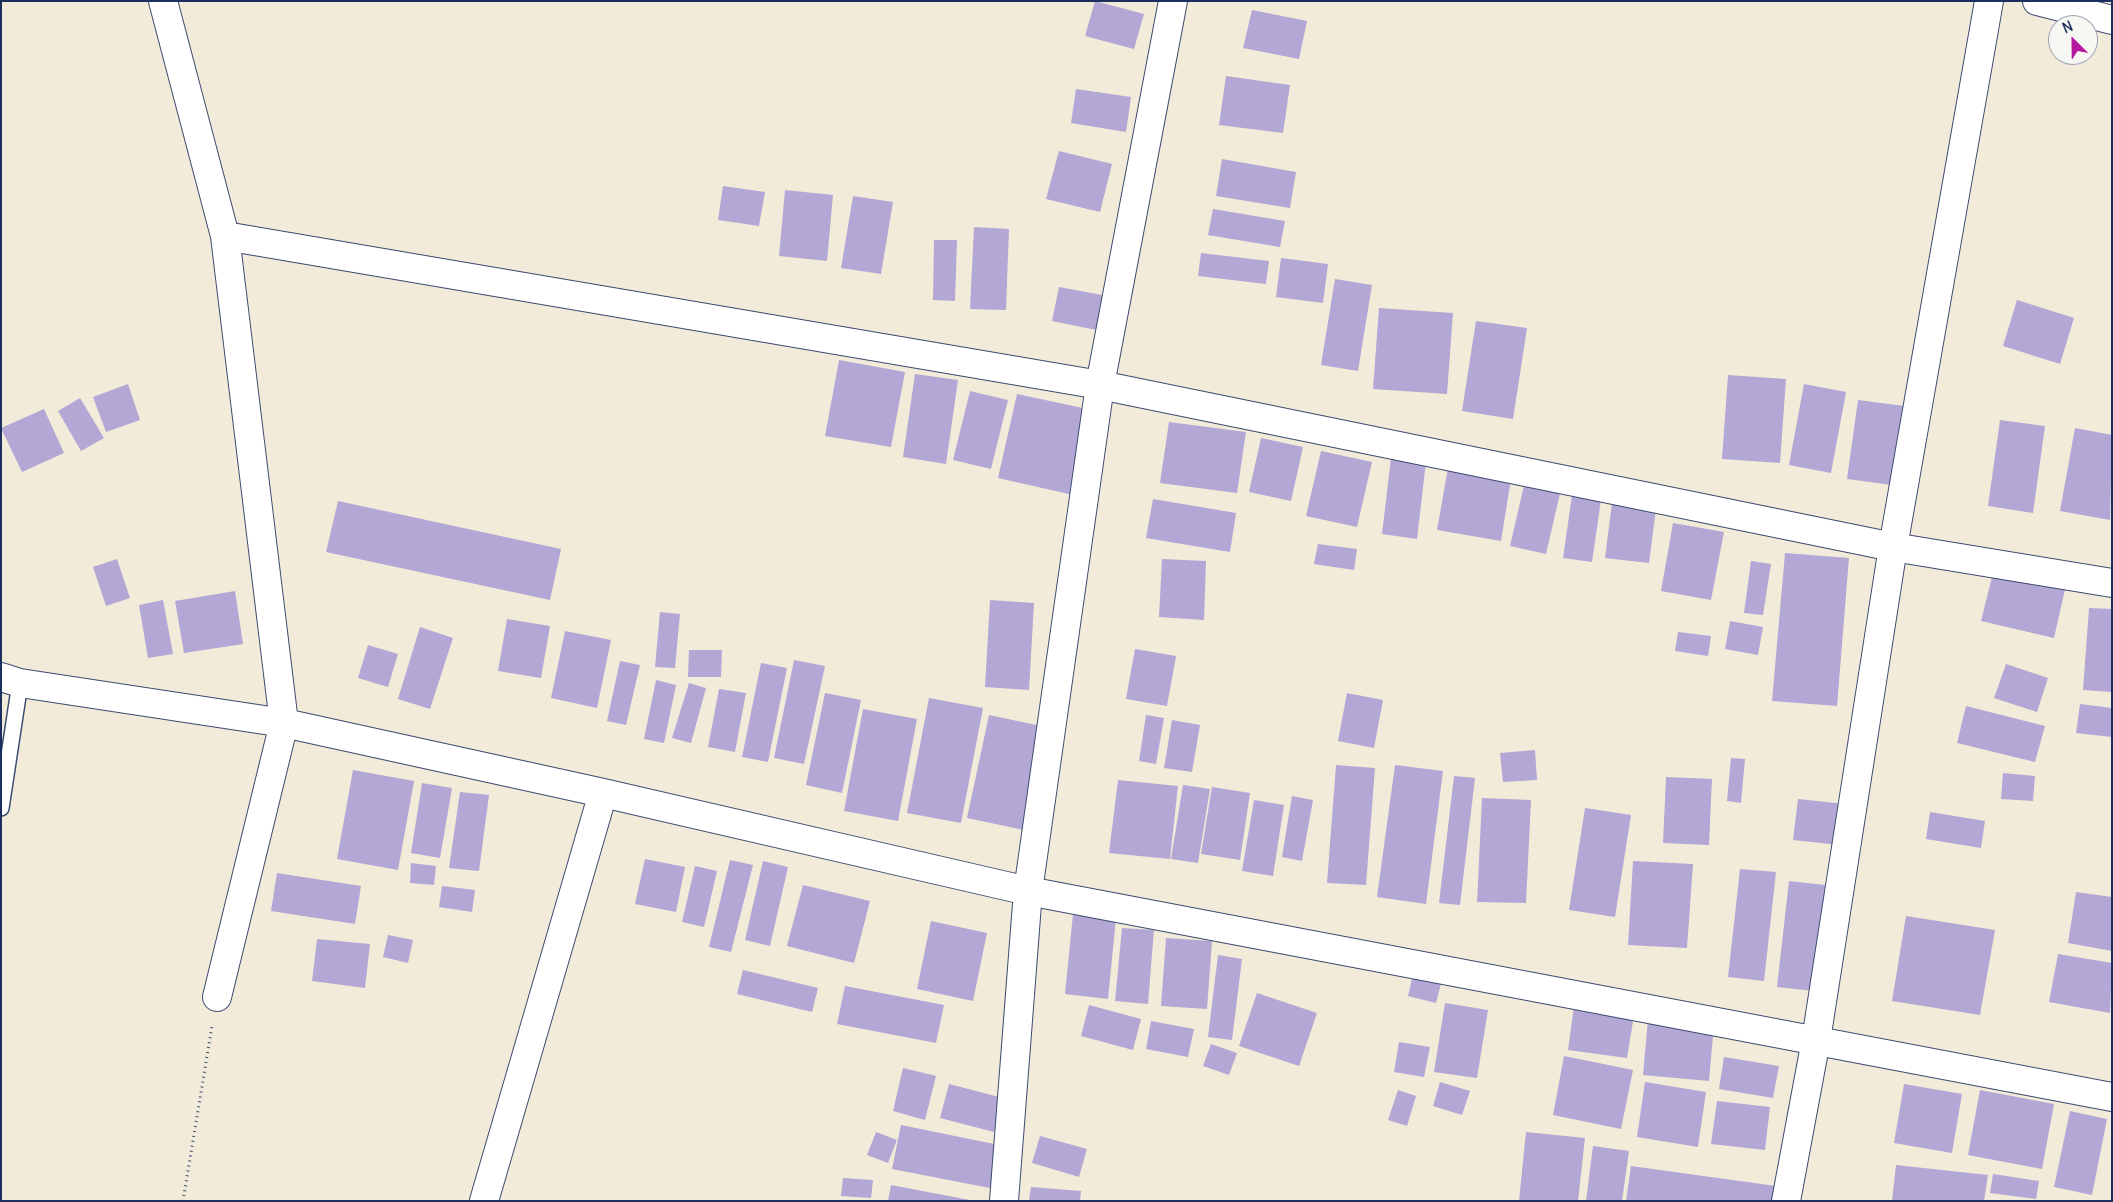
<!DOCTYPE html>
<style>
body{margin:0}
#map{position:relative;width:2113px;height:1202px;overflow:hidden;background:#f2ebd9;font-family:Delius,sans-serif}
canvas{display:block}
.frame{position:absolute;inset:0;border:2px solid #1b2f5e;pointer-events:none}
.north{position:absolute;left:2048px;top:15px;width:50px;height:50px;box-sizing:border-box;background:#f6f6f2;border:1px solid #9ea6b7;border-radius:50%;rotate:337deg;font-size:14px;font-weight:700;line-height:20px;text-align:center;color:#1b2f5e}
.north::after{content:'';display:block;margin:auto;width:18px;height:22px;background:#b5179e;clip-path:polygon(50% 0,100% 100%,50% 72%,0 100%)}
</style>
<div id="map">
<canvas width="2113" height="1202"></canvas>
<div class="frame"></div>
<div class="north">N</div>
</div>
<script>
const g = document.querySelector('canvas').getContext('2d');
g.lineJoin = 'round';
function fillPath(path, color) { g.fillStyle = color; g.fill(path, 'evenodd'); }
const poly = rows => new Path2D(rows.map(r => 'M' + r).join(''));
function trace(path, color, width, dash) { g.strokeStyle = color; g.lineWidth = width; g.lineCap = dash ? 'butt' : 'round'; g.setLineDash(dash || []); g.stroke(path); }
const building = poly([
 [1095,1,1144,14,1134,49,1085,36],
 [1252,10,1307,21,1299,59,1243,48],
 [1226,76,1290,85,1283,133,1219,125],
 [1076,89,1131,97,1126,132,1071,123],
 [1059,151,1112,164,1100,212,1046,199],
 [1222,159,1296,172,1290,208,1216,196],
 [723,186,765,192,759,226,718,220],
 [785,190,833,195,827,261,779,256],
 [853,196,893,202,881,274,841,268],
 [1213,209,1285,221,1280,247,1208,235],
 [974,227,1009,229,1006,310,970,309],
 [934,240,957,240,955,301,933,300],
 [1201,253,1269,261,1266,284,1198,276],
 [1281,258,1328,264,1323,303,1276,297],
 [1335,279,1372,285,1358,371,1321,365],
 [1059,287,1113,297,1106,332,1052,321],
 [2017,300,2074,318,2060,364,2003,346],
 [1379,308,1453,313,1447,394,1373,389],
 [1476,321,1527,328,1513,419,1462,411],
 [839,360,905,372,891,447,825,436],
 [915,374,958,380,946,464,903,457],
 [1728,375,1786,379,1780,463,1722,459],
 [128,384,140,420,106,432,93,397],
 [1804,384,1846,392,1831,473,1789,465],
 [970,391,1008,400,991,469,953,460],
 [1017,394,1092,410,1073,495,998,478],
 [80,398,104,438,81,451,58,411],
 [1858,400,1904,406,1892,485,1847,479],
 [44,409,64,453,22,472,1,428],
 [2000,420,2045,426,2033,513,1988,506],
 [1169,422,1246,432,1237,493,1160,483],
 [2075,428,2112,435,2110,520,2060,511],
 [1261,438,1303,447,1291,501,1249,492],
 [1321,451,1372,462,1357,527,1306,516],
 [1391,458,1426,462,1417,539,1382,534],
 [1448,468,1511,479,1501,541,1437,530],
 [1525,481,1561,489,1546,554,1510,546],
 [1573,488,1602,493,1592,562,1563,558],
 [1613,495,1657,501,1649,563,1605,558],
 [1153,499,1236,513,1230,552,1146,538],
 [338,501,561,549,550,600,326,552],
 [1673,523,1724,532,1711,600,1661,591],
 [1318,544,1357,549,1354,570,1314,564],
 [1785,553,1849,558,1837,706,1772,701],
 [117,559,130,598,106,606,93,567],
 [1162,559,1206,561,1204,620,1159,617],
 [1751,561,1771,564,1763,615,1744,613],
 [1994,569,2066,585,2054,638,1981,621],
 [235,591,243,644,184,653,175,601],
 [163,600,173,654,148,658,139,605],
 [990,600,1034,603,1029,690,985,687],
 [2089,608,2112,609,2112,692,2083,690],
 [660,612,680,614,675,668,655,667],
 [507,619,550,626,541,678,498,671],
 [1730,621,1763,627,1758,655,1725,649],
 [420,627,453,638,430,709,398,699],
 [565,631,611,640,597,708,551,698],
 [1678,632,1711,636,1708,656,1675,651],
 [368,645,398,654,388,687,358,678],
 [1135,649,1176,656,1167,706,1126,699],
 [689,650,722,650,721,677,688,677],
 [794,660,825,666,804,764,774,758],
 [620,661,640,665,626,725,607,721],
 [761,663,787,668,768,762,742,757],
 [2006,664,2048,678,2037,712,1994,698],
 [656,680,676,685,664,743,644,739],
 [689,683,706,688,691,743,672,738],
 [719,689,746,693,735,752,708,747],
 [825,693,861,700,842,793,806,785],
 [1347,693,1383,700,1374,748,1338,741],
 [929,698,983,708,961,823,907,813],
 [2080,704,2112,708,2112,737,2076,733],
 [1966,706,2045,726,2035,762,1957,743],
 [863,709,917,719,898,821,844,811],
 [989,715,1046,727,1024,830,967,818],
 [1146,715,1164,718,1156,764,1139,761],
 [1172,720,1200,725,1192,772,1164,768],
 [1535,750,1537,780,1503,782,1500,753],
 [1731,758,1745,759,1741,803,1727,801],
 [1336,765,1375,768,1366,885,1327,883],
 [1395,765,1443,771,1426,904,1377,897],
 [353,770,414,781,398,870,337,859],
 [2003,773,2035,776,2033,801,2001,799],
 [1454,776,1475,778,1460,905,1439,903],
 [1666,777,1712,779,1709,845,1663,843],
 [1118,780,1178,786,1170,859,1109,853],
 [422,783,452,788,440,858,411,853],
 [1183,785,1210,789,1198,863,1171,859],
 [1212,787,1250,793,1240,860,1201,854],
 [460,792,489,795,479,871,449,868],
 [1292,796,1313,800,1302,861,1282,857],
 [1482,798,1531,800,1526,903,1477,902],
 [1798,799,1845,804,1840,845,1793,840],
 [1254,800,1284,805,1273,876,1242,871],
 [1585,808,1631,815,1615,917,1569,910],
 [1930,812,1985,821,1981,848,1926,839],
 [645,859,685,867,676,912,635,904],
 [730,860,753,865,731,952,709,947],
 [763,861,788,867,770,946,745,940],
 [1633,861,1693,864,1687,948,1628,945],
 [411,863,436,866,434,885,410,883],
 [695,866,717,871,704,927,682,922],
 [1740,869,1776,872,1764,981,1728,977],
 [277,873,361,886,355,924,271,911],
 [1789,881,1825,885,1814,991,1777,987],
 [803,885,870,901,854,963,787,946],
 [442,886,475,890,472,912,439,907],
 [2076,892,2112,897,2112,951,2068,943],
 [1073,914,1116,918,1108,999,1065,994],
 [1906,916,1995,930,1980,1015,1892,1001],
 [931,921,987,933,973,1001,917,989],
 [1122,928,1154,930,1148,1004,1115,1001],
 [388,935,413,940,408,963,383,957],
 [1166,938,1212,941,1207,1009,1161,1006],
 [317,939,370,944,365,988,312,981],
 [2058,954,2112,963,2110,1013,2049,1002],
 [1218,955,1242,959,1232,1040,1208,1037],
 [743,970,818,988,812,1012,737,994],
 [1414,970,1443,976,1436,1003,1408,996],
 [845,986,944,1005,936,1043,837,1024],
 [1257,993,1317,1013,1299,1066,1239,1046],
 [1445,1003,1488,1010,1477,1078,1434,1072],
 [1089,1005,1141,1019,1133,1050,1081,1036],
 [1574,1006,1634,1015,1627,1058,1568,1050],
 [1648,1019,1714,1024,1709,1081,1643,1075],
 [1151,1021,1194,1029,1188,1057,1146,1049],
 [1399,1042,1430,1047,1424,1077,1394,1072],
 [1211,1044,1237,1053,1229,1075,1203,1066],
 [1564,1056,1633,1070,1621,1129,1553,1115],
 [1724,1057,1779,1066,1773,1098,1719,1089],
 [903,1068,936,1076,925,1120,893,1111],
 [1440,1082,1470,1091,1462,1115,1433,1106],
 [1645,1082,1706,1092,1698,1147,1637,1137],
 [949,1084,1003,1098,994,1132,940,1118],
 [1904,1084,1962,1094,1952,1153,1894,1143],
 [1398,1090,1416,1096,1407,1126,1388,1120],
 [1980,1090,2054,1104,2042,1169,1968,1155],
 [1717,1101,1770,1107,1765,1150,1711,1144],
 [2070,1111,2107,1119,2092,1195,2054,1187],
 [901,1125,1004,1146,995,1189,892,1169],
 [876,1132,897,1140,888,1163,867,1155],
 [1526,1132,1585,1138,1578,1201,1519,1201],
 [1040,1136,1087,1149,1079,1177,1032,1163],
 [1593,1146,1629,1151,1622,1201,1586,1201],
 [1896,1165,1988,1175,1984,1201,1892,1201],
 [1631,1166,1776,1186,1774,1201,1626,1201],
 [1993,1174,2039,1181,2036,1199,1990,1193],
 [843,1178,873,1180,871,1198,841,1196],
 [891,1185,970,1200,970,1201,888,1201],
 [1031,1187,1081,1191,1080,1201,1029,1201]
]);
const path = poly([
 [183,1201,212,1026]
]);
const lane = poly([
 [1,808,20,683]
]);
const street = poly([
 [163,1,225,236,284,723,217,997],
 [2037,1,2112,20],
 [225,236,1100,385,1893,547,2112,583],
 [1,677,20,683,284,723,603,793,1028,891,2112,1097],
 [484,1201,603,793],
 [1004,1201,1028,891,1100,385,1173,1],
 [1786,1201,1816,1040,1893,547,1989,1]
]);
fillPath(building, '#b3a7d6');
trace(lane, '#3b4b70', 18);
trace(street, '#3b4b70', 30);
trace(path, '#3b4b70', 3, [1, 4]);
trace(lane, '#fff', 15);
trace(street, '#fff', 28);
</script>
